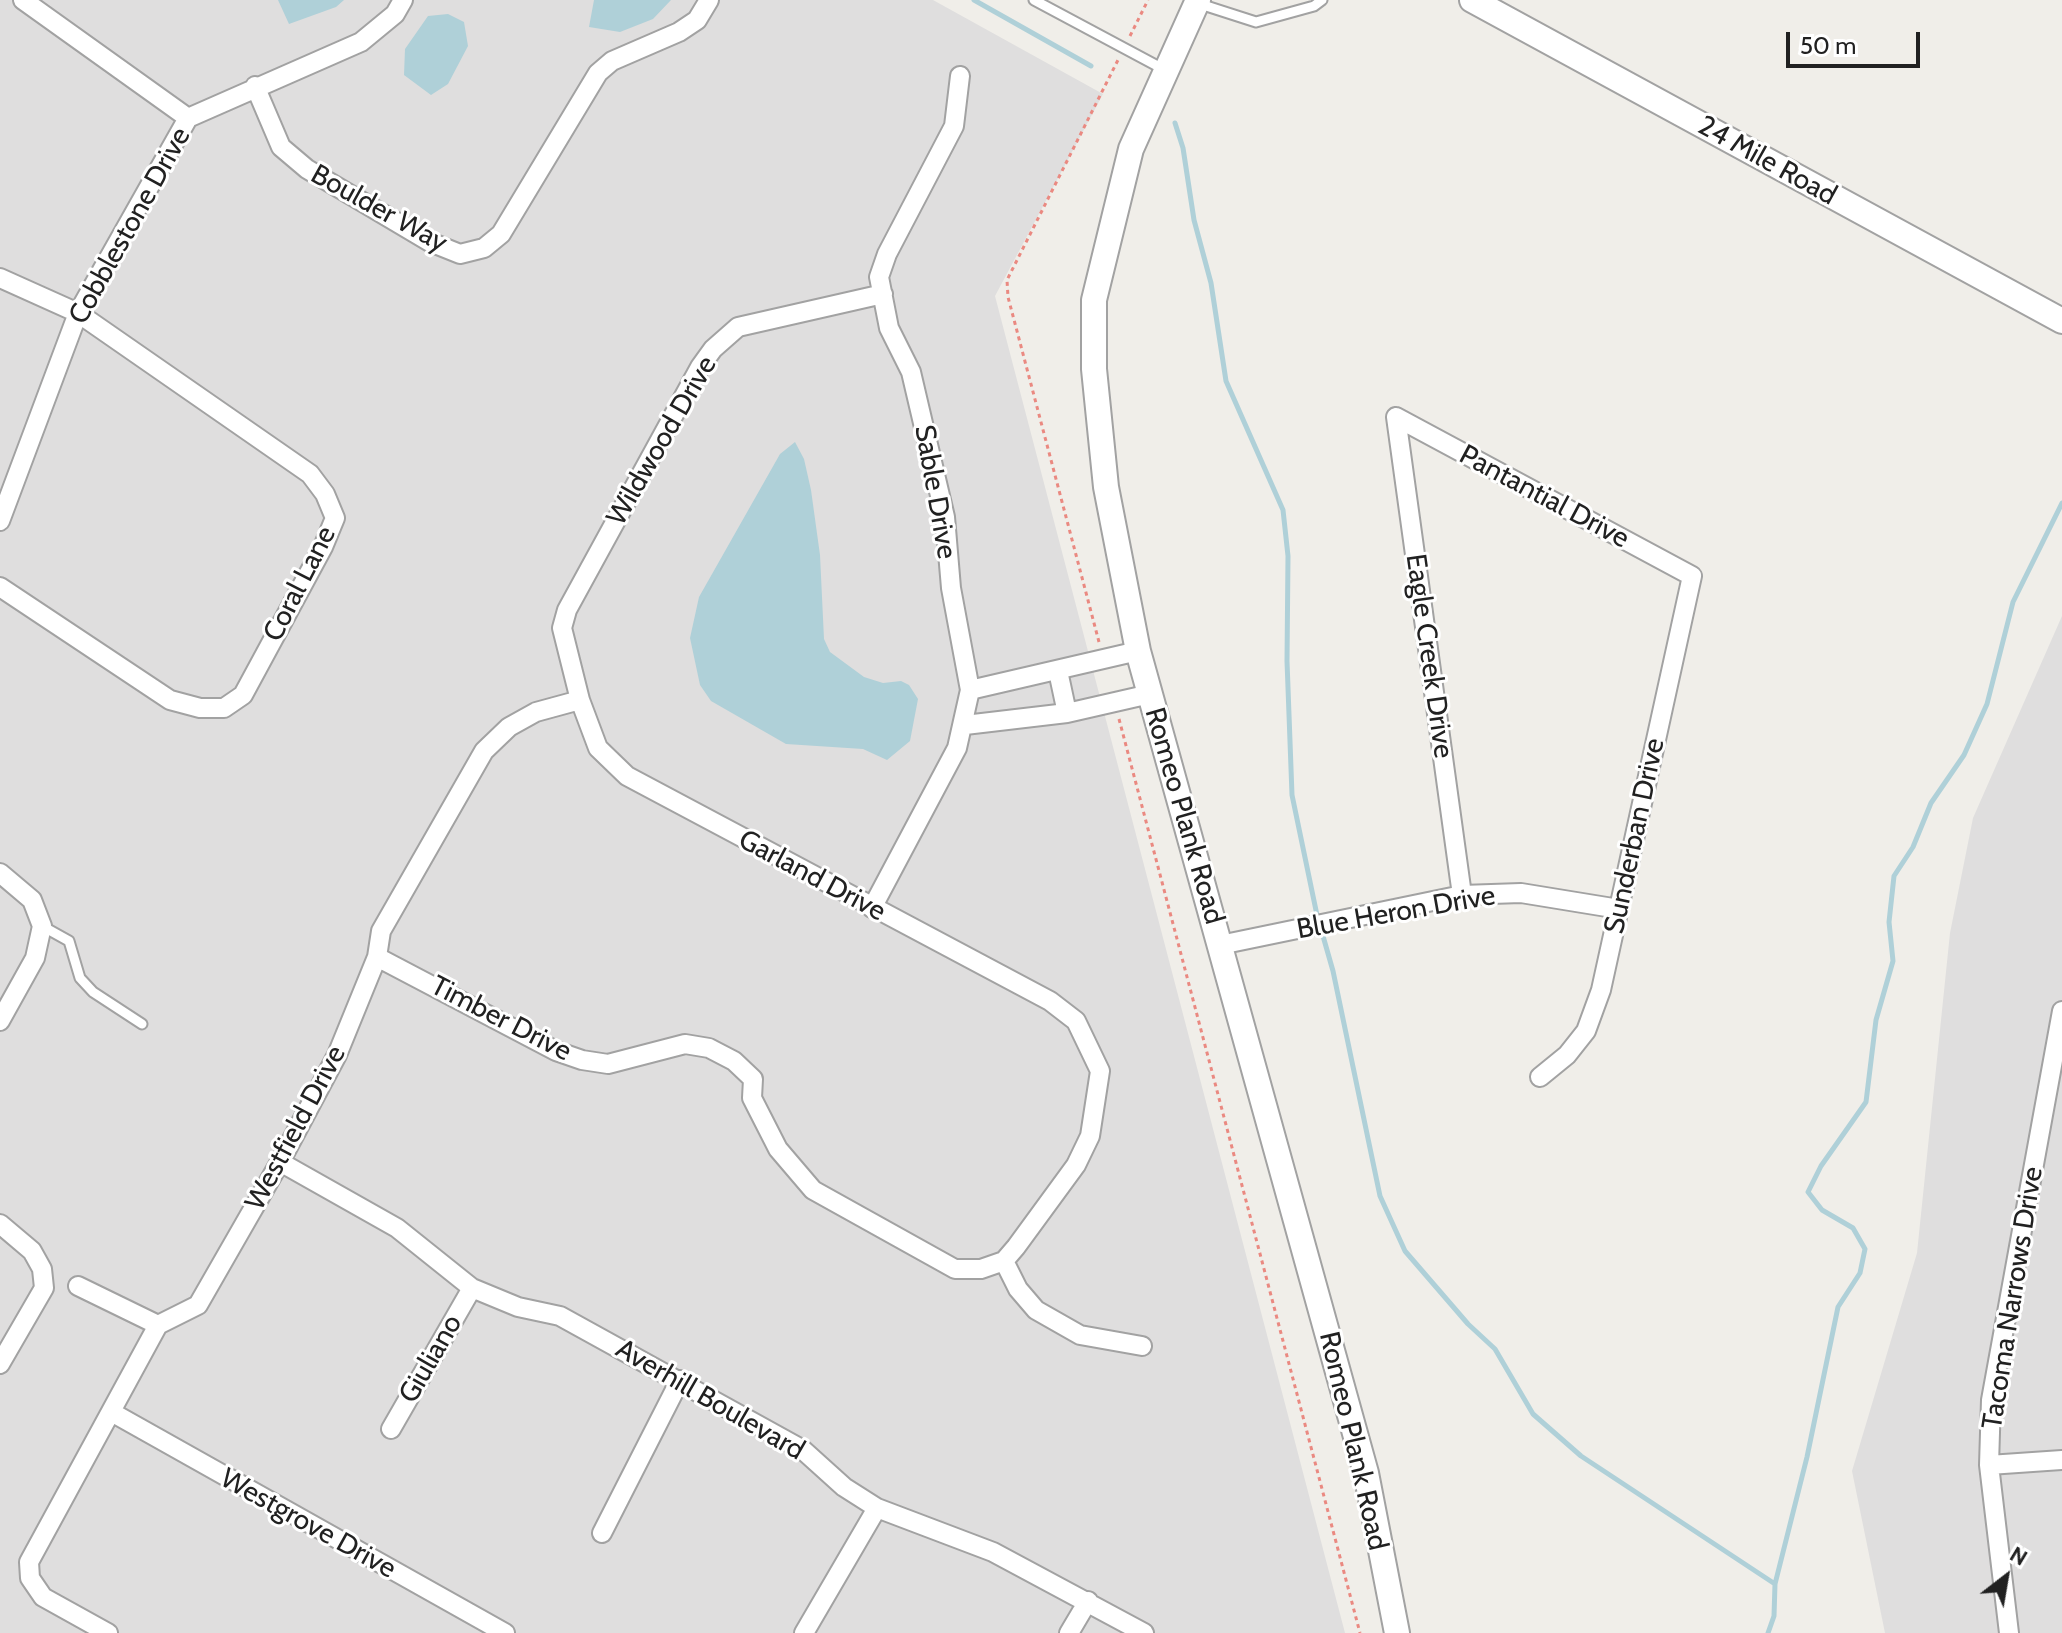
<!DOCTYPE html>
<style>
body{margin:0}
#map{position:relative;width:2062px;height:1633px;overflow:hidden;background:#f0eee9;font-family:Cabin,sans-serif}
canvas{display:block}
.north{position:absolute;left:1966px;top:1537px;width:80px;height:80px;-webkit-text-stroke:6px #fff;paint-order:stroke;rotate:31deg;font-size:22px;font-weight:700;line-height:32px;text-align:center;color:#212121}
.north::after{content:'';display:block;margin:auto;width:28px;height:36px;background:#212121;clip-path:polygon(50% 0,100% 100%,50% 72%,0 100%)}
.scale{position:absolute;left:1786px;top:32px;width:134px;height:36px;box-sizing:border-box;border:4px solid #212121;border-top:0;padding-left:10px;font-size:24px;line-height:28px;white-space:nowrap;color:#212121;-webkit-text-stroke:6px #fff;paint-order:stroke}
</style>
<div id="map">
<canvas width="2062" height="1633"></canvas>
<div class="north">N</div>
<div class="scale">50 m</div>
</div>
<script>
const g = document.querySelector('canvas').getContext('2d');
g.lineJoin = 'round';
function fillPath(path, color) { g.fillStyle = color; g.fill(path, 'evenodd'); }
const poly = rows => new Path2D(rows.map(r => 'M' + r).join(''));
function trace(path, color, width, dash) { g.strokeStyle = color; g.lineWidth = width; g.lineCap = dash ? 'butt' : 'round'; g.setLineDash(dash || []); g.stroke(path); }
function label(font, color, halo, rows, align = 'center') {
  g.font = font + ' Cabin,sans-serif'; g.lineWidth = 6; g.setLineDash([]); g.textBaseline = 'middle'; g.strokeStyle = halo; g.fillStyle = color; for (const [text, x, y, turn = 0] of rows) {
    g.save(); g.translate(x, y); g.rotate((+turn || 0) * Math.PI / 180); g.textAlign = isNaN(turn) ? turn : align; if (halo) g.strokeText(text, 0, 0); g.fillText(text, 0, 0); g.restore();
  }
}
const residential = poly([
 [0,0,933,0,1103,94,995,296,1345,1633,0,1633],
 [2062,616,2062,1633,1885,1633,1852,1471,1917,1253,1950,933,1973,818]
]);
const water = poly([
 [278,0,344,0,336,7,289,24],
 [594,0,671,0,653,19,620,32,589,27],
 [448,14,464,22,468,46,448,84,431,95,404,75,405,49,428,16],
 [795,442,804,459,811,490,820,555,824,639,830,652,864,677,883,683,901,681,909,685,918,699,910,741,887,760,863,749,786,744,711,701,700,685,690,638,699,597,780,454]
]);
const stream = poly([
 [974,0,1091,66],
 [1175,123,1183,148,1194,220,1211,283,1226,381,1283,510,1288,556,1287,661,1292,795,1318,920],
 [1321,929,1333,971,1380,1196,1405,1251,1468,1324,1495,1349,1533,1414,1581,1456,1775,1584],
 [1768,1633,1774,1616,1775,1584,1807,1457,1838,1307,1860,1273,1865,1249,1853,1228,1822,1210,1808,1192,1821,1166,1866,1102,1876,1020,1893,961,1889,922,1894,876,1913,847,1931,803,1964,755,1987,704,2013,602,2062,503]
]);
const path = poly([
 [1130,36,1148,0],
 [1099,642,1008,297,1007,280,1118,60],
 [1119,719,1360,1633]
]);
const service = poly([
 [1034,0,1165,70],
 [1200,4,1256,22,1314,6,1322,0],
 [42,926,69,941,80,978,93,992,142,1024]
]);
const minor = poly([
 [23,0,188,118],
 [255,86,281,147,307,169,430,242,460,254,484,248,501,234,598,73,612,61,679,32,697,20,709,0],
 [0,278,78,313,310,474,325,494,335,518,323,547,243,695,224,708,200,708,170,700,0,587],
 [1396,417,1692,576,1601,990,1586,1031,1567,1055,1540,1077],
 [1396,417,1462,895],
 [0,521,78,313,188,118,361,42,395,14,403,0],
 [1058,671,1067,713],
 [970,690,1138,651],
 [965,725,1067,713,1150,694],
 [0,873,32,900,42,926,35,958,0,1021],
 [872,908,957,748,970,690,951,588,945,517,911,372,889,328,879,277,887,254,954,126,960,76],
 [1220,945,1462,895,1521,893,1619,909],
 [377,957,556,1051,582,1060,608,1064,685,1044,709,1048,734,1061,753,1079,752,1098,778,1149,813,1190,955,1269,981,1269,1004,1261,1016,1247,1076,1165,1090,1136,1100,1071,1076,1021,1050,1001,627,776,598,748,580,700,562,628,567,610,700,367,713,349,738,327,883,294],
 [280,1162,397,1228,472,1288,518,1307,560,1316,803,1450,844,1487,877,1508,993,1552,1144,1633],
 [0,1224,32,1251,42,1269,44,1288,0,1364],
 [1004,1261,1018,1289,1036,1310,1080,1335,1142,1346],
 [78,1286,158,1325],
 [113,1413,505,1633],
 [391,1429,472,1288],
 [1989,1465,2062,1460],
 [602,1533,680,1380],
 [108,1633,43,1597,30,1578,29,1562,158,1325,198,1305,280,1162,337,1055,377,957,381,931,484,751,509,727,536,712,580,700],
 [804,1633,877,1508],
 [1069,1633,1088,1601],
 [2009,1633,1989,1465,1991,1400,2062,1011]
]);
const tertiary = poly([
 [1198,0,1131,149,1094,300,1094,369,1106,487,1138,651,1366,1473,1397,1633],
 [1472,0,2062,321]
]);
const streetNames = [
 ["24 Mile Road",1767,161,29],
 ["Boulder Way",379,209,29],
 ["Cobblestone Drive",130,226,-61],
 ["Wildwood Drive",662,441,-60],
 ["Sable Drive",935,492,80],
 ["Pantantial Drive",1544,497,28],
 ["Coral Lane",300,584,-63],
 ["Eagle Creek Drive",1429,656,82],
 ["Romeo Plank Road",1184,816,74],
 ["Sunderban Drive",1635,836,-78],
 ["Garland Drive",812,876,28],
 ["Blue Heron Drive",1396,913,-10],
 ["Timber Drive",501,1019,27],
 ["Westfield Drive",296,1128,-62],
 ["Tacoma Narrows Drive",2013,1298,-81],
 ["Giuliano",431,1359,-60],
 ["Averhill Boulevard",710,1400,30],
 ["Romeo Plank Road",1353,1441,77],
 ["Westgrove Drive",308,1524,29]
];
fillPath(residential, '#dfdede');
fillPath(water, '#afd0d8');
trace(stream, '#afd0d8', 5);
trace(service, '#a2a2a2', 13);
trace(minor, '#a2a2a2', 22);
trace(tertiary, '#a2a2a2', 28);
trace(path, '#ea8981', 3, [4, 4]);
trace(service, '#fff', 9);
trace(minor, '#fff', 18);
trace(tertiary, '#fff', 24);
label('28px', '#212121', '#fff', streetNames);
</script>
